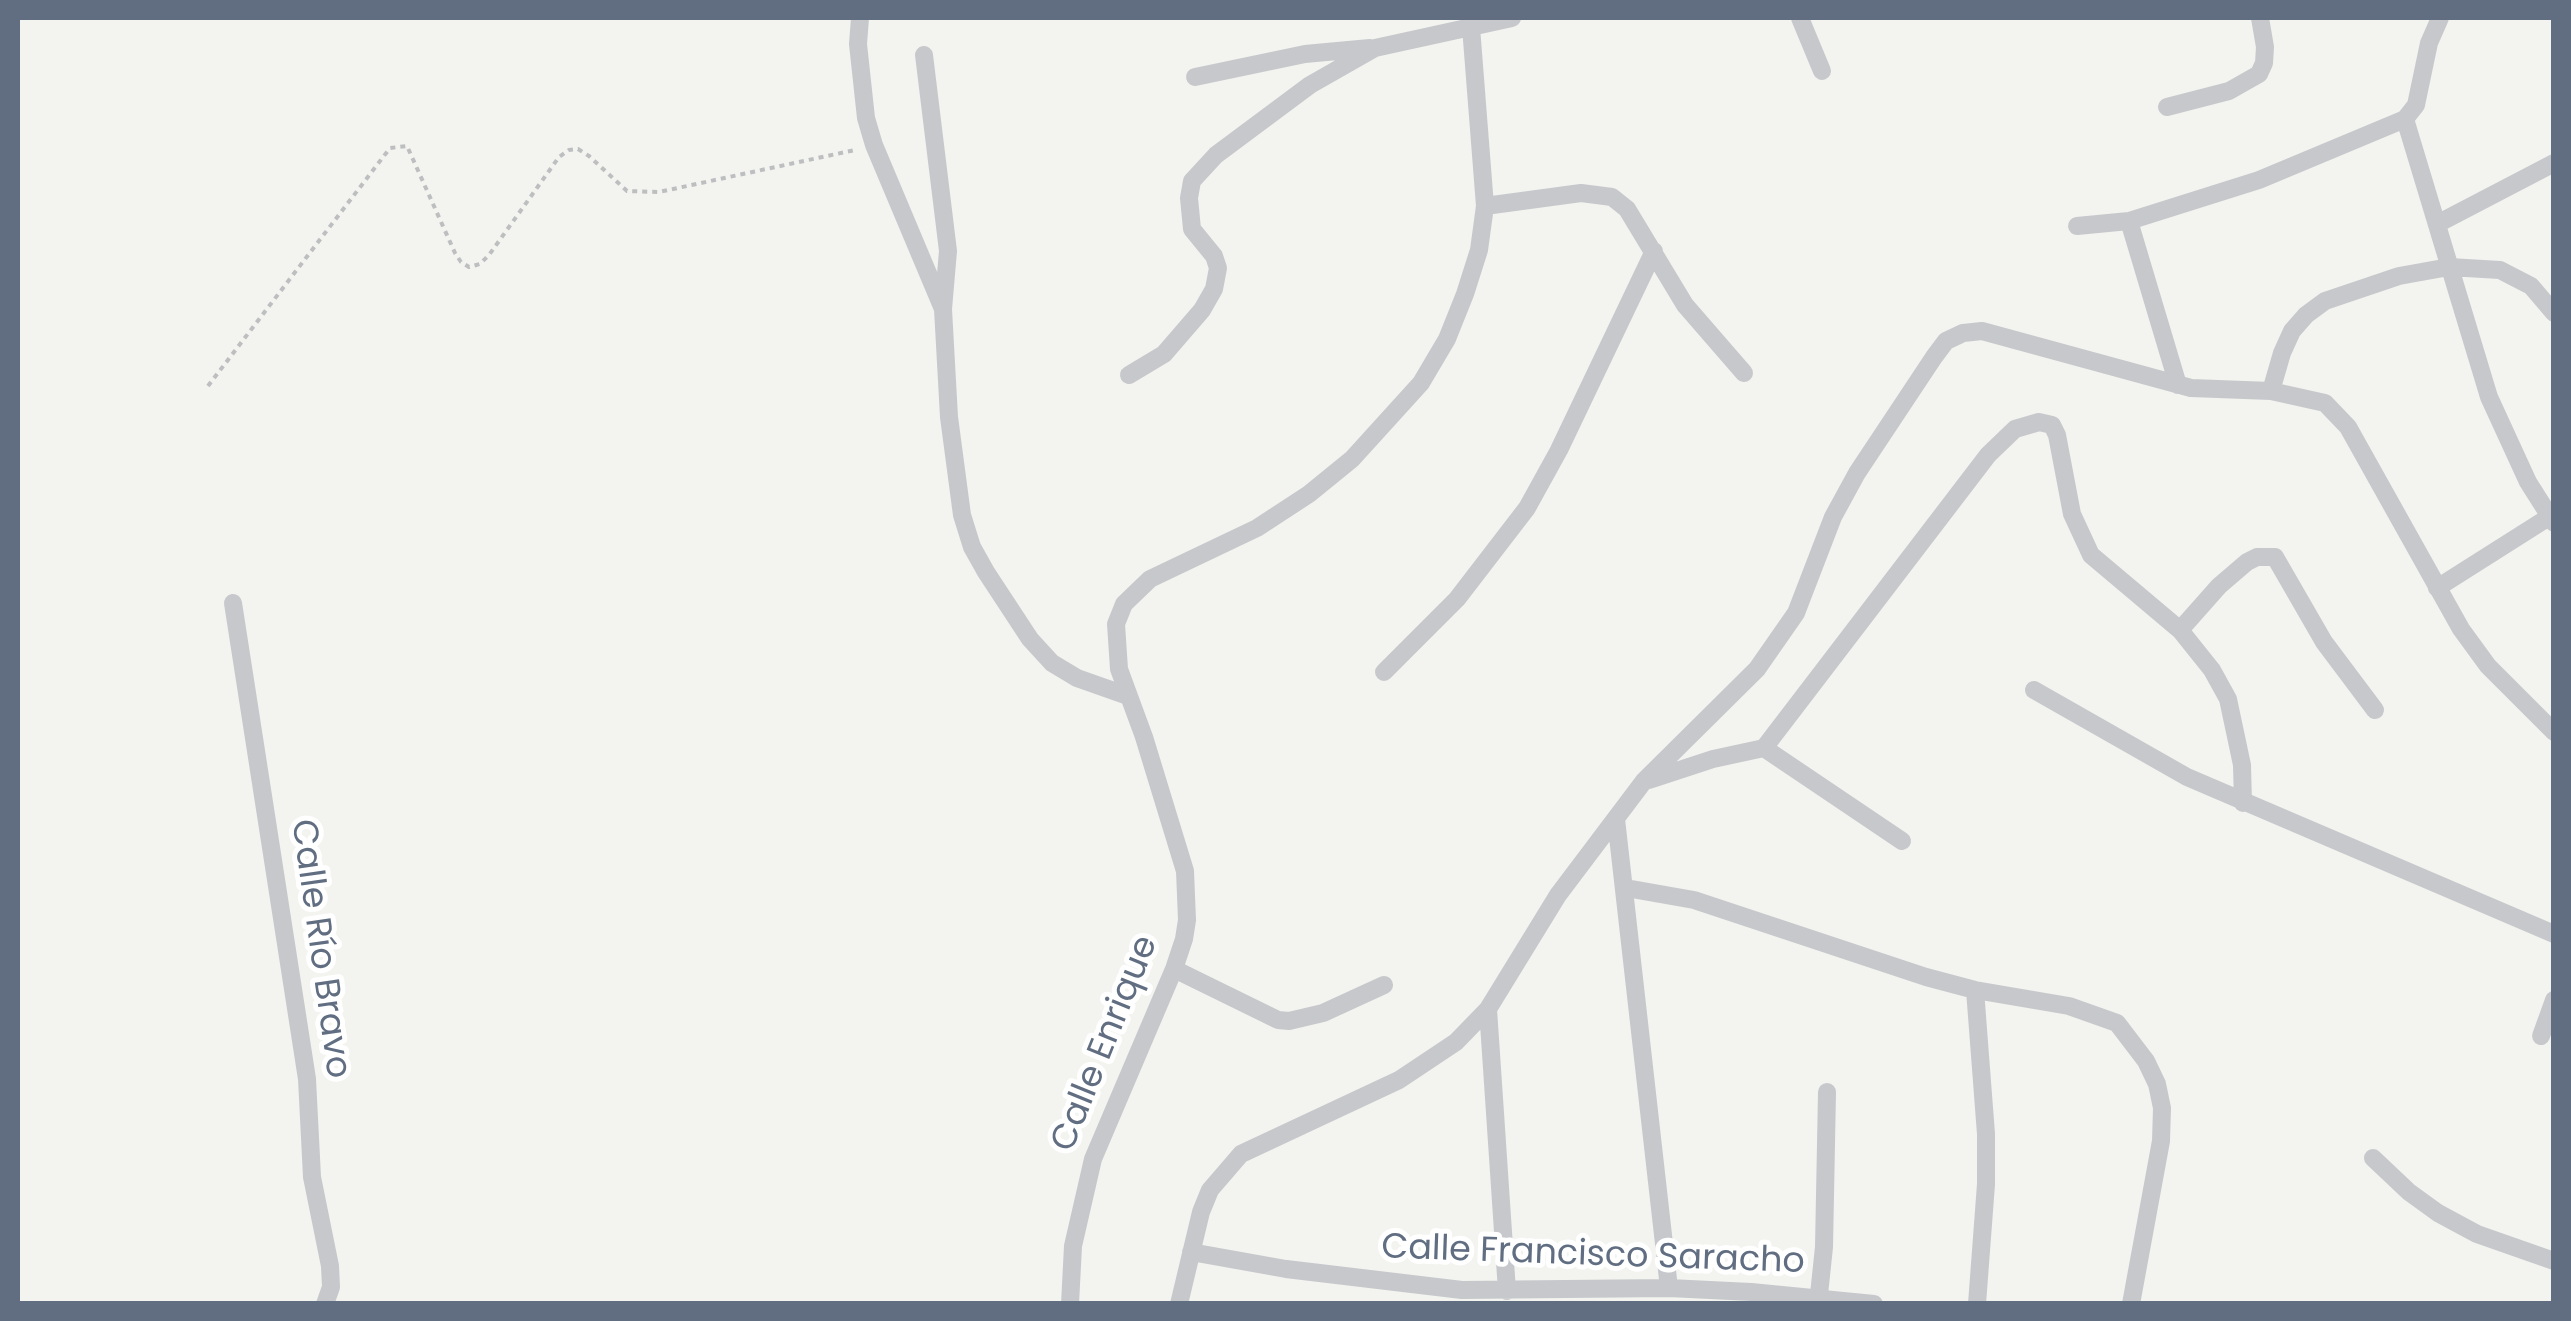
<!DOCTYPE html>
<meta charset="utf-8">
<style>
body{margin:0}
#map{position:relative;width:2571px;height:1321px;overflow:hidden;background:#f3f4ef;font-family:Poppins,sans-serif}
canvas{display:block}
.frame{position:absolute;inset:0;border:20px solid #616e82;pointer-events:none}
</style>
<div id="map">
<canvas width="2571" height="1321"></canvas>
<div class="frame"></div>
</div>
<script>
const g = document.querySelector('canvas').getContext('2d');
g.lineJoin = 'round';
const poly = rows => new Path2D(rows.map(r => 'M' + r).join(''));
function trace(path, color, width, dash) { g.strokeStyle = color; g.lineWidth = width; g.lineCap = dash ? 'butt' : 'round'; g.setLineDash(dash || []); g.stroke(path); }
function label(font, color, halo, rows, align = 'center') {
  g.font = font + ' Poppins,sans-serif'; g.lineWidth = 10; g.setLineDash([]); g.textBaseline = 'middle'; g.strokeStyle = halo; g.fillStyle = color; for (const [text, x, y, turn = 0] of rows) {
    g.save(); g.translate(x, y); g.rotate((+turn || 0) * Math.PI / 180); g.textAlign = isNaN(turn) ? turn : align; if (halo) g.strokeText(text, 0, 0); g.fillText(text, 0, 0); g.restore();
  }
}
const path = poly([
 [208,386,390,148,407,146,455,253,461,262,469,267,480,264,489,255,559,157,569,150,578,149,589,156,627,191,659,192,855,150]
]);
const street = poly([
 [860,18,858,44,866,118,874,145,943,309],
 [1800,18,1822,71],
 [924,55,948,251,943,309,949,417,962,515,972,547,986,572,1030,639,1052,663,1077,678,1128,696],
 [1195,77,1305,54,1370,48],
 [2167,107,2229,91,2259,74,2264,63,2265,47,2260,18],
 [2405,119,2489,397,2528,482,2554,523],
 [1485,206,1581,193,1612,197,1627,209,1685,305,1744,373],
 [2129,221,2178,385],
 [2437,224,2554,163],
 [2077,226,2129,221,2259,180,2405,119,2416,105,2429,43,2440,18],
 [1129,375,1164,354,1202,310,1214,289,1218,268,1214,256,1192,229,1189,198,1192,181,1216,155,1310,85,1375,48,1512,18],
 [2271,391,2282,353,2292,331,2306,315,2325,301,2399,276,2449,267,2500,270,2531,286,2554,313],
 [2437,588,2549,517],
 [233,603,307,1079,312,1177,330,1266,331,1287,325,1304],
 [2180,630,2219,586,2247,562,2257,557,2275,557,2324,642,2375,710],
 [1384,672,1457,599,1527,508,1559,450,1654,251],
 [2034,690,2187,777,2554,934],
 [1764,748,1902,841],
 [1649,780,1713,759,1764,748,1988,455,2015,429,2039,422,2052,425,2057,435,2072,514,2091,555,2180,630,2212,670,2228,699,2242,765,2243,803],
 [1616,819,1669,1288],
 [1626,888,1694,900,1926,977,1975,990,2069,1006,2117,1023,2146,1061,2157,1084,2162,1108,2161,1141,2131,1304],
 [1174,969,1278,1020,1289,1021,1323,1013,1384,985],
 [1975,990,1986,1134,1986,1184,1977,1304],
 [1488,1009,1507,1291],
 [2541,1036,2554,1000],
 [2373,1158,2409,1192,2438,1213,2477,1234,2554,1261],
 [1191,1252,1286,1269,1462,1290,1669,1288,1751,1292,1874,1304],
 [1070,1304,1073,1246,1093,1159,1174,969,1184,939,1187,920,1185,871,1144,737,1119,669,1116,624,1124,604,1150,579,1257,528,1309,494,1352,459,1421,383,1447,339,1465,294,1479,250,1485,206,1471,27],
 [1179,1304,1201,1212,1210,1190,1241,1154,1399,1080,1456,1042,1488,1009,1558,895,1644,781,1757,669,1796,613,1833,517,1857,473,1934,357,1946,341,1963,333,1982,331,2191,388,2271,391,2325,403,2348,427,2461,629,2488,666,2554,732],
 [1818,1304,1824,1247,1827,1092]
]);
const streetNames = [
 ["Calle Río Bravo",319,949,82],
 ["Calle Enrique",1106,1044,-68],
 ["Calle Francisco Saracho",1593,1256,2]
];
trace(path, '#bdbec0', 4, [5, 5]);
trace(street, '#c6c8cc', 18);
label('35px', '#616e82', '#fff', streetNames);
</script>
